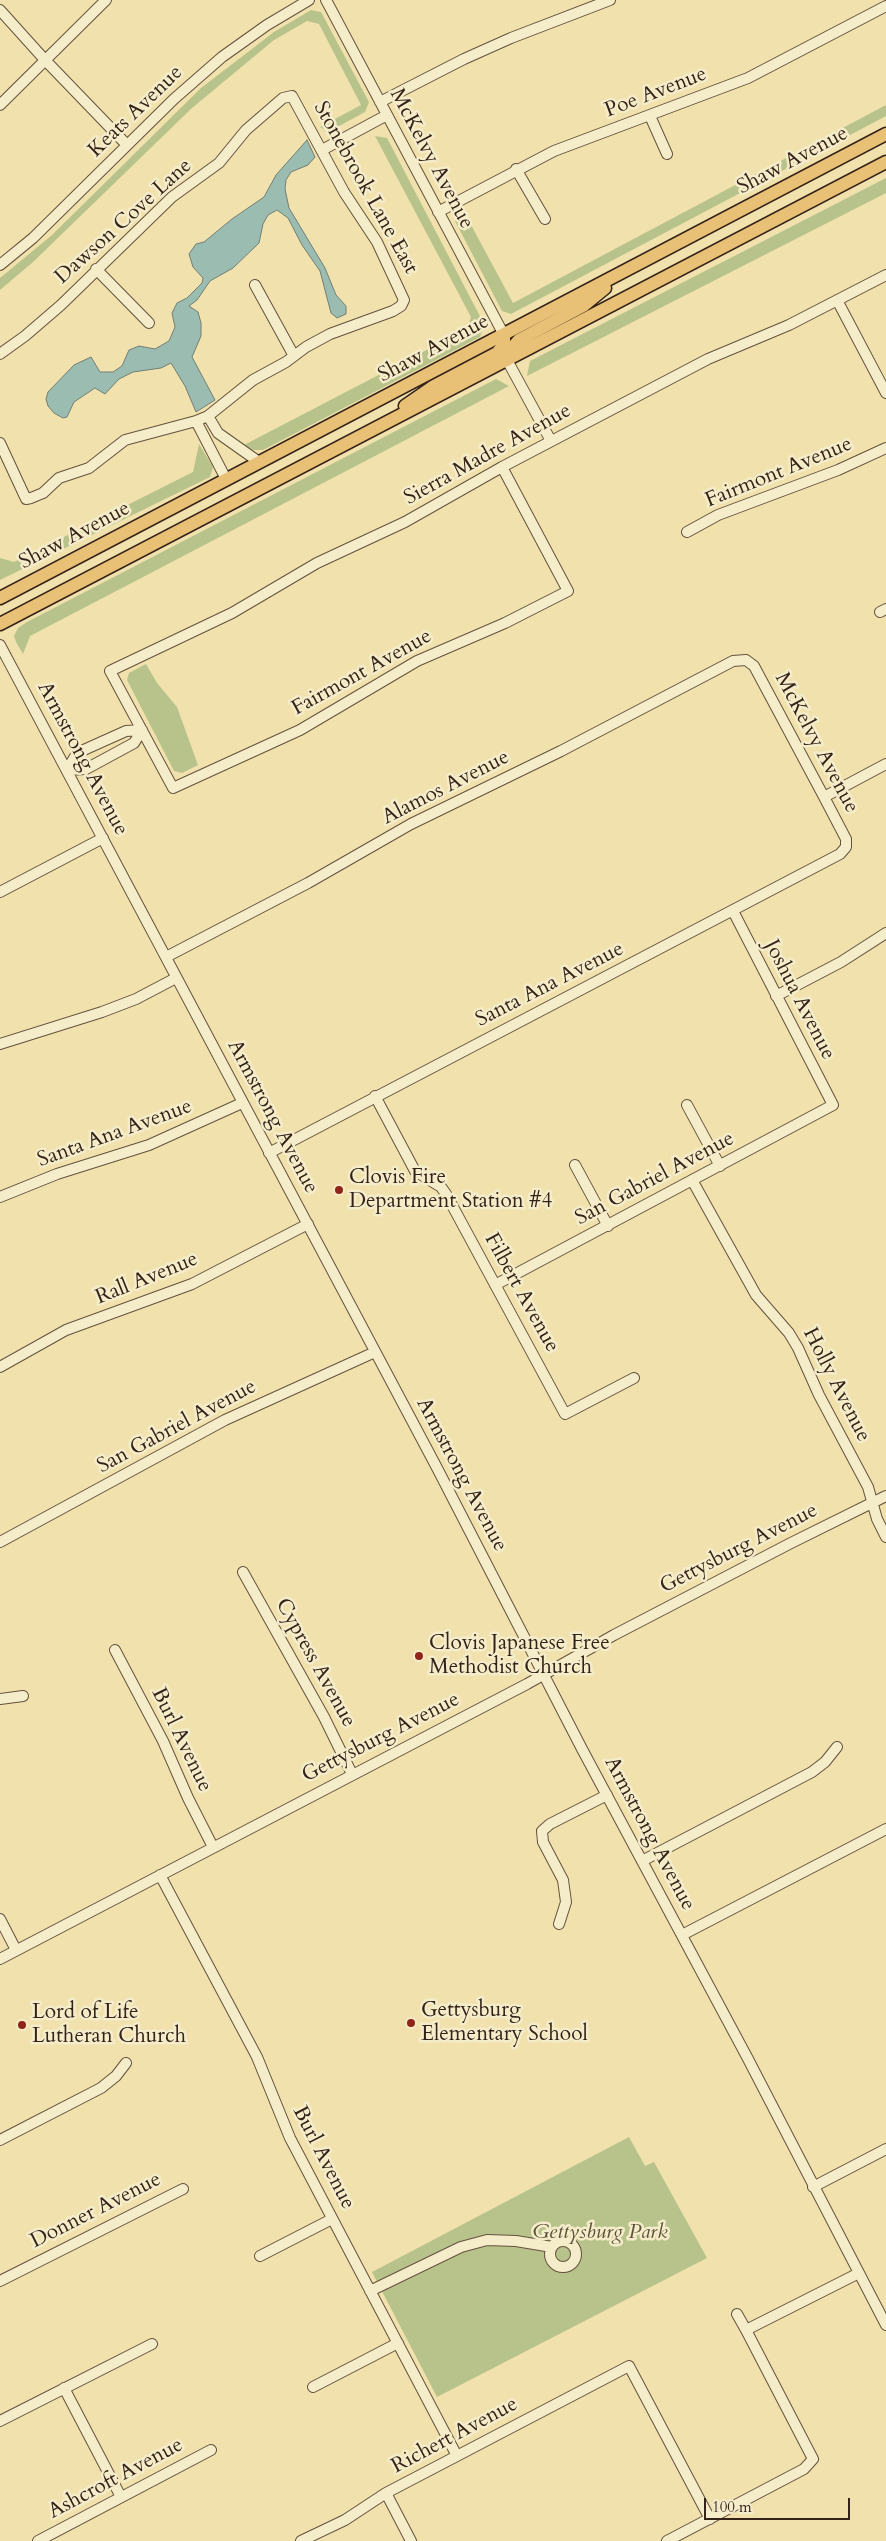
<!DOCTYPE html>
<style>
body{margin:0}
#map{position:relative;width:886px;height:2541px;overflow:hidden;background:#f0e1ad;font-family:Cardo,serif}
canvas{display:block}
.scale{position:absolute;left:704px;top:2498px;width:146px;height:22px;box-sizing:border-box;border:2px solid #352218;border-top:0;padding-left:6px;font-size:15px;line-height:18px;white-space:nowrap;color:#352218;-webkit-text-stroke:4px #f5ecca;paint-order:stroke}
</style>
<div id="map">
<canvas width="886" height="2541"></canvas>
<div class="scale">100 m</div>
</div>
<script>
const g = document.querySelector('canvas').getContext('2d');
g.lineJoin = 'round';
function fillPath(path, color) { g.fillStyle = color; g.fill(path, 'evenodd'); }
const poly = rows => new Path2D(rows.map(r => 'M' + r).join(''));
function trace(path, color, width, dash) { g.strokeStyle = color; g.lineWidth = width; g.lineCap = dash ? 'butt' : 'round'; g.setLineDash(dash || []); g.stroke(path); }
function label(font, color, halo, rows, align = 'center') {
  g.font = font + ' Cardo,serif'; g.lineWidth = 5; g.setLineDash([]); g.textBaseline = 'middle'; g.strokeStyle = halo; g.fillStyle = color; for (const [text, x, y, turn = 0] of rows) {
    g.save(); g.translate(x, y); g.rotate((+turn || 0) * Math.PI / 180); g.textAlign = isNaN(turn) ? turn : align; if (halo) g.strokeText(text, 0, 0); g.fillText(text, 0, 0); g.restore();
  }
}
const green = poly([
 [311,10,321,12,369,102,365,112,328,132,320,127,361,105,319,24,307,21,274,40,192,108,32,263,0,290,0,278,52,235,201,88,274,32],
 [886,105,886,116,511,314,502,311,455,221,456,213,463,210,513,303],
 [375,136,387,138,484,324,480,337,263,450,253,450,244,445,467,329,471,317],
 [886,178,886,193,527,376,530,361],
 [496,379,509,386,30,636,23,654,16,642,14,636,18,628,27,622],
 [199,444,213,467,210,477,0,580,0,558,14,562,193,472],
 [146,664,157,683,177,707,198,765,182,773,174,771,127,680,129,673],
 [629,2137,645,2166,654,2162,707,2258,437,2397,372,2272]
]);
const water = poly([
 [307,140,315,157,308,165,291,172,286,180,285,189,289,208,325,268,336,295,346,306,346,314,337,318,331,313,320,271,302,245,288,218,277,210,268,215,263,224,259,243,233,268,210,281,197,300,189,306,198,312,201,323,201,336,192,357,215,400,196,412,185,386,171,363,161,368,133,372,119,379,105,394,95,388,74,402,67,417,63,418,54,413,48,406,46,399,48,392,74,365,91,357,100,372,113,372,122,366,129,350,139,346,155,349,169,341,175,327,172,313,177,303,187,298,202,283,203,278,193,267,189,254,196,244,204,242,232,219,264,197,276,175,307,140]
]);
const minor = poly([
 [326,0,504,335],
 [0,10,45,60,127,145],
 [380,102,464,59,511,38,610,0],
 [0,105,106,0],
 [650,116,667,154],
 [322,150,387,115],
 [516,169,545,219],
 [438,212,554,151,748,78,886,6],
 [0,265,33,238,174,99,222,57,267,25,309,0],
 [96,269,149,323],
 [255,285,294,356],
 [837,300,886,393],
 [0,354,25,336,61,305,172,197,219,163,246,130,283,98,292,96,344,192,377,242,404,300,401,306,393,311,330,334,306,347,286,362,253,380,208,416,196,421,125,440,89,468,59,478,43,493,31,498,26,499,0,443],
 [507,360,551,441],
 [208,416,218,433,259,462],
 [196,421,226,479],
 [502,467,568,591,505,623,417,661,300,730,173,788,110,671,232,613,317,563,405,522,502,467,708,359,789,325,886,275],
 [687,532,718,515,838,470,886,448],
 [880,612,886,609],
 [0,645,436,1466,582,1749,747,2057,886,2325],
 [67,770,77,753,126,731,142,730],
 [67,770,86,769,134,743,142,730],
 [824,797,886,764],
 [0,892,103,838],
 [166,957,308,883,411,824,561,751,733,661,746,660,754,666,824,797,846,839,846,847,840,854,269,1153],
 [776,996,841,962,886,933],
 [0,1044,102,1012,136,999,176,978],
 [375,1096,415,1171,441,1187,446,1194,565,1414,634,1378],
 [687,1105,720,1166],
 [575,1165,608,1226],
 [692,1180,756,1295,789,1333,798,1348,819,1395,868,1487,877,1519,886,1537],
 [0,1197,57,1174,149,1145,242,1103],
 [495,1285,833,1105,733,911],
 [0,1367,66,1330,192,1284,308,1224],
 [0,1542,225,1420,375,1352],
 [243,1572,324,1717,352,1774],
 [115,1650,163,1741,188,1798,213,1847],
 [0,1699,23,1696],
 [642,1861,812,1772,825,1762,837,1747],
 [160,1875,257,2057,290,2138,457,2456],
 [0,1919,16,1950],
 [559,1924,566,1902,563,1880,543,1842,542,1831,550,1824,607,1795],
 [682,1935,886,1829],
 [0,1959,527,1684,614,1635,791,1543,886,1496],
 [0,2140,101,2088,116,2076,126,2063],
 [813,2187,886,2149],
 '550 2254a13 13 0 1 1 26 0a13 13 0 1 1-26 0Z',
 [260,2256,332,2219],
 [0,2281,183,2189],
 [370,2291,461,2247,487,2240,516,2241,552,2247],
 [737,2314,746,2330],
 [313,2387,398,2343],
 [64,2388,121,2497],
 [0,2421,152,2344],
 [386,2493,411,2541],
 [38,2541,211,2450],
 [301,2541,345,2520,386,2493,629,2366,710,2519],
 [667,2541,804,2469,813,2459,746,2330,859,2273]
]);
const major = poly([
 [507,360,511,349,519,340,583,306,605,288],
 [405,406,434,386,497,353,504,345,504,335],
 [0,598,886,134],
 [0,624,886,162]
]);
const markers = [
 [339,1190,5,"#8f2418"],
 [419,1656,5,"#8f2418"],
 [411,2023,5,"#8f2418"],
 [22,2025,5,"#8f2418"]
];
const streetNames = [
 ["Poe Avenue",656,93,-21],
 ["Keats Avenue",136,112,-44],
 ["McKelvy Avenue",431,159,62],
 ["Shaw Avenue",793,161,-28],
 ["Stonebrook Lane East",365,188,61],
 ["Dawson Cove Lane",124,222,-42],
 ["Shaw Avenue",434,349,-28],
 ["Sierra Madre Avenue",488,455,-29],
 ["Fairmont Avenue",779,473,-22],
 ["Shaw Avenue",75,536,-28],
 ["Fairmont Avenue",362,673,-29],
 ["McKelvy Avenue",816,743,62],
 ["Armstrong Avenue",82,759,62],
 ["Alamos Avenue",446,788,-27],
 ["Santa Ana Avenue",550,985,-27],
 ["Joshua Avenue",799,1000,63],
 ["Armstrong Avenue",272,1117,62],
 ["Santa Ana Avenue",115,1134,-20],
 ["San Gabriel Avenue",655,1179,-28],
 ["Rall Avenue",147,1279,-22],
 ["Filbert Avenue",521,1293,61],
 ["Holly Avenue",836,1385,63],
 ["San Gabriel Avenue",177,1427,-28],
 ["Armstrong Avenue",461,1475,62],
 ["Gettysburg Avenue",739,1549,-27],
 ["Cypress Avenue",315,1663,61],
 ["Gettysburg Avenue",381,1738,-27],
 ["Burl Avenue",181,1740,64],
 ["Armstrong Avenue",649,1834,62],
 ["Burl Avenue",323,2158,63],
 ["Donner Avenue",96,2211,-27],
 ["Richert Avenue",455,2436,-28],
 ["Ashcroft Avenue",116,2479,-28]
];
const poiNames = [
 ["Clovis Fire",349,1178],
 ["Department Station #4",349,1202],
 ["Clovis Japanese Free",429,1644],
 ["Methodist Church",429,1668],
 ["Gettysburg",421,2011],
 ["Elementary School",421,2035],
 ["Lord of Life",32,2013],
 ["Lutheran Church",32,2037]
];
const parkNames = [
 ["Gettysburg Park",600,2233]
];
fillPath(green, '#b8c38b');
fillPath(water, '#9bbcb1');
trace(water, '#727e74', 1);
trace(minor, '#64523d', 12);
trace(major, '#352218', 15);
trace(minor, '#f5ecca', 10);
trace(major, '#e8c076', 12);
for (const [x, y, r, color] of markers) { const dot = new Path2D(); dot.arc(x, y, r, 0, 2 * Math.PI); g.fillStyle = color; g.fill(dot); trace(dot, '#f5ecca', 2); }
label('21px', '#352218', '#f5ecca', streetNames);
label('21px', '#352218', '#f5ecca', poiNames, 'left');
label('italic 21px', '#5c523a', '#f5ecca', parkNames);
</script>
